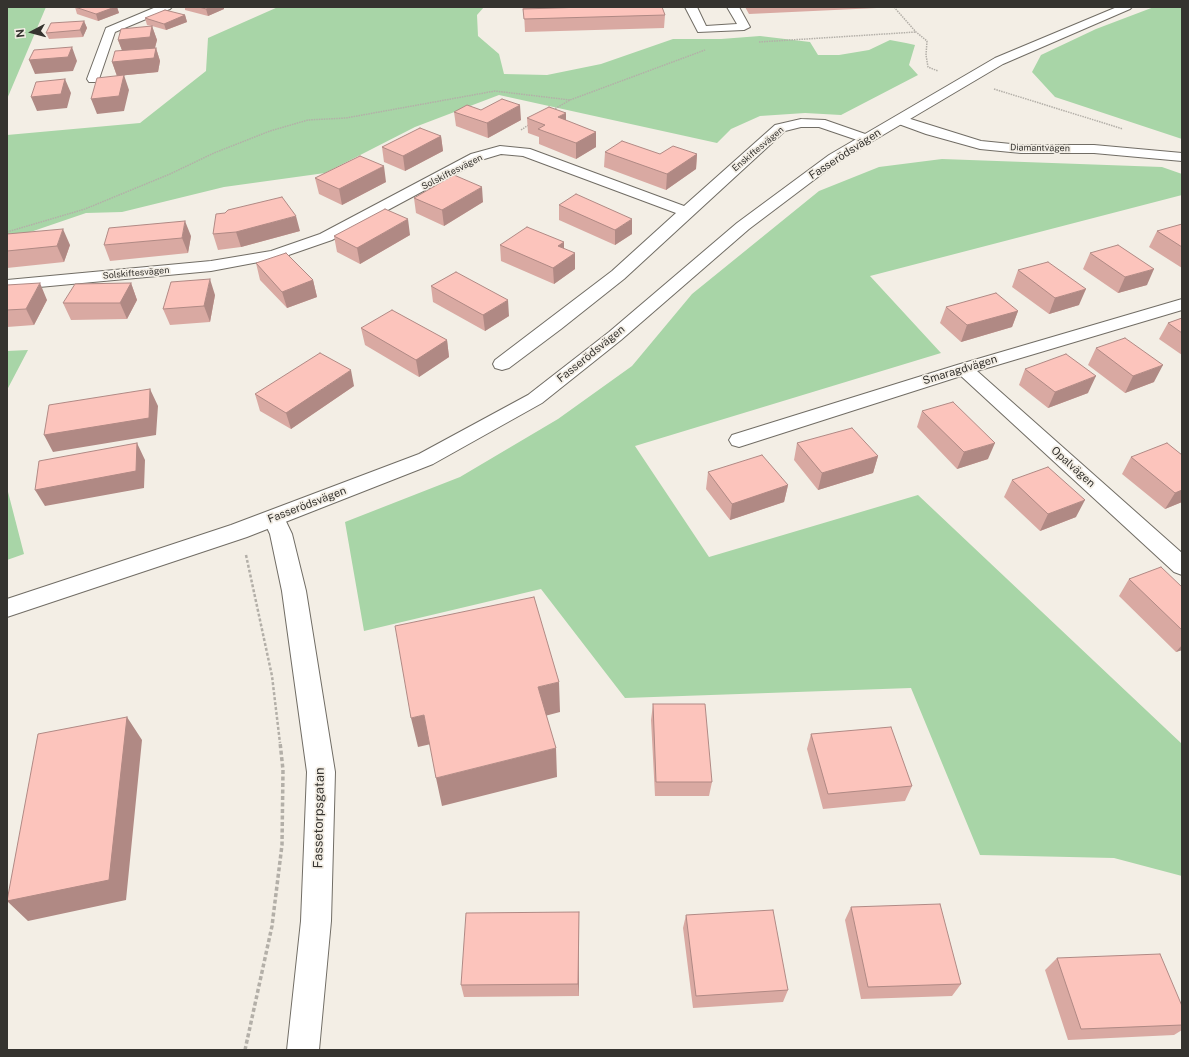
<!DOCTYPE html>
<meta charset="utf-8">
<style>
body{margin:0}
#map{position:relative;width:1189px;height:1057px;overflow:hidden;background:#f3eee5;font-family:"Public Sans",sans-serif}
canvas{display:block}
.frame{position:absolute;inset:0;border:8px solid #35332f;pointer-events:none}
.north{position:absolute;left:12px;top:12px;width:40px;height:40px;-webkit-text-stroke:3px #f3eee5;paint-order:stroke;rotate:264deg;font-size:11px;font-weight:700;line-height:16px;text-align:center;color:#35332f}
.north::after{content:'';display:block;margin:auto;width:14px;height:18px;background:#35332f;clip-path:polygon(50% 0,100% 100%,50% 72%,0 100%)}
</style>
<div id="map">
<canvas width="1189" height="1057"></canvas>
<div class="frame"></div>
<div class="north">N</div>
</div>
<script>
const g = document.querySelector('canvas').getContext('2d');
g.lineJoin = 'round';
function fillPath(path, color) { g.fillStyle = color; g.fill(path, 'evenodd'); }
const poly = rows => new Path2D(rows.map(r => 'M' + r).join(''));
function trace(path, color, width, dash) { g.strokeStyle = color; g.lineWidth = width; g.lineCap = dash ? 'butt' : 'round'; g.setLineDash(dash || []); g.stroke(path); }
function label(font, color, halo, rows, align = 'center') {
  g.font = font + ' "Public Sans",sans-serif'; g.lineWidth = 3.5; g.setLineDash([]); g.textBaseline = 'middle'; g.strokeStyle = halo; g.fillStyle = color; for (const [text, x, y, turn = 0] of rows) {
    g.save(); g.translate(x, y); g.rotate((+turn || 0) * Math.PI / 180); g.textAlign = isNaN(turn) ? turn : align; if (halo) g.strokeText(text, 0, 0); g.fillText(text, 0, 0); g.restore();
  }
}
const green = poly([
 [7,7,46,7,7,99],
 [278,7,484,7,477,15,478,36,499,54,504,74,547,75,601,64,673,39,721,39,760,36,810,42,818,55,839,55,869,50,890,40,906,43,915,45,909,65,918,75,841,115,805,113,760,116,731,129,717,143,499,95,415,127,325,173,224,187,122,212,86,213,7,240,7,135,140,123,206,71,208,38],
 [1154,7,1182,7,1182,139,1055,97,1032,72,1041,55,1096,29],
 [942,159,1162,167,1182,174,1182,195,870,276,941,353,635,446,709,557,918,495,1182,744,1182,876,1114,858,980,855,911,688,625,698,541,589,364,631,345,522,460,477,558,419,632,366,692,294,819,191,879,167],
 [28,350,7,390,7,351],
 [7,488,24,554,7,560]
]);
const pathFar2 = poly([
 [894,7,916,32,927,41,926,55,928,67,938,71],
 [759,42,916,32],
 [994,89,1123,129],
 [553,110,570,100,705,50],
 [521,130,530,124],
 [7,232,85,209,170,174,214,153,270,131,308,120,346,118,495,91,570,100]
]);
const pathFar1 = poly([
 [246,555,272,676,280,743]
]);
const path = poly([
 [245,1050,272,926,282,845,283,770,280,742]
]);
const street = poly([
 [156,7,172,7,170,9,115,32,99,79,97,82,89,82,87,79,106,28,156,7],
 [685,7,697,7,706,26,737,24,727,7,739,7,750,27,744,30,698,32,685,7],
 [901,116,981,141,1021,145,1094,145,1182,153,1182,161,1094,153,1021,153,980,149,926,134,896,123,894,120,896,117,901,116],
 [801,119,825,120,871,136,873,139,871,142,866,143,819,127,801,127,785,131,624,279,561,329,509,368,502,370,495,368,493,364,495,360,612,271,676,213,523,156,501,154,481,160,332,240,280,258,211,271,7,290,7,280,211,261,271,251,320,234,471,154,500,146,530,149,684,206,775,125,801,119],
 [1182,299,1182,310,977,371,1182,553,1182,575,1174,572,961,376,739,447,732,445,729,440,732,435,957,365,1182,299],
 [274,511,282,513,292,534,306,591,335,772,331,921,319,1050,287,1050,301,921,307,772,282,591,270,534,263,519,266,513,274,511]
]);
const secondary = poly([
 [1117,7,1132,7,1130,9,1003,64,839,161,749,229,621,340,542,403,433,464,247,537,7,617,7,599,231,525,419,454,528,395,609,332,737,223,829,155,995,58,1117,7]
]);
const wall = poly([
 [75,7,117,7,119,13,98,21,77,14],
 [185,7,224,7,224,9,208,16,185,10],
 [522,7,662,7,665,15,664,28,525,32,524,12],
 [745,7,877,7,877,8,749,14],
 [185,15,187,22,166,30,152,26,157,40,155,48,156,48,160,61,158,72,117,76,112,62,122,50,118,40,152,26,147,25,145,18],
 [84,21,87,28,83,37,49,39,46,33],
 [481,110,521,120,488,138,456,126,454,112],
 [527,118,566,121,596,132,596,147,576,159,539,144,539,137,528,133],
 [441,136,443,151,405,171,384,162,382,147],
 [605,152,660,154,697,154,696,169,666,190,604,167],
 [315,178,386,182,342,205,319,194],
 [414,198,483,202,444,226,416,213],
 [559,205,632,234,615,245,559,220],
 [225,213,300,231,241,247,218,250,213,234],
 [1182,225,1182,268,1149,247,1157,231],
 [7,234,70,245,64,262,7,268],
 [410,235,360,264,337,252,334,236],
 [191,236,188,253,110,261,104,245],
 [564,242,564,248,575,269,554,284,501,261,500,245],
 [1090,253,1147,285,1118,293,1083,269],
 [256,263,313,280,317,297,287,308,260,280],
 [1018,270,1079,305,1049,314,1012,287],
 [131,283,137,300,127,319,71,320,63,303],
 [7,285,47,300,34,325,7,327],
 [431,286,509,316,485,331,433,302],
 [215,295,210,322,170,325,163,309],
 [946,307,1018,311,1012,327,961,342,940,323],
 [1182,318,1182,355,1159,339,1168,323],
 [361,328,447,340,449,357,419,377,365,345],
 [1096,348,1154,382,1125,393,1088,365],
 [1025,369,1088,393,1048,408,1019,385],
 [354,386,291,429,260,411,255,394],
 [922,411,988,459,957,469,917,427],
 [797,443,878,456,873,473,818,490,794,460],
 [1182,455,1182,502,1165,509,1122,474,1131,457],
 [708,472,788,485,784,502,730,520,706,489],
 [1012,480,1076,517,1040,531,1004,497],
 [1129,579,1182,587,1182,650,1176,652,1119,596],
 [653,704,712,782,709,796,655,796,651,720],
 [811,734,912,786,905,801,823,809,807,749],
 [851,907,961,984,952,996,861,999,845,920],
 [579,912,579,996,464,997,461,985],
 [686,915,788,990,783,1002,693,1008,683,928],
 [1057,958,1182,1006,1182,1030,1174,1035,1068,1040,1045,970]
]);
const shadedWall = poly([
 [115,7,117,7,119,13,98,21,96,14],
 [211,7,224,7,224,9,208,16,206,9],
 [185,15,187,22,166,30,164,24],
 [84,21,87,28,83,37,80,30],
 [152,26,157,40,154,51,123,53,118,40],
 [72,47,77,61,73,71,35,74,29,60],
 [156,48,160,61,158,72,117,76,112,62],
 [124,75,129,90,124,111,97,114,91,99],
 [65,79,71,93,67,108,37,111,31,97],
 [520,105,521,120,488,138,487,123],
 [566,113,566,128,558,117],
 [596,132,596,147,576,159,576,143],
 [441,136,443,151,405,171,403,156],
 [697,154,696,169,666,190,667,174],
 [384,166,386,182,342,205,339,189],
 [482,187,483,202,444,226,442,210],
 [296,216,300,231,241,247,236,232],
 [408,219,410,235,360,264,357,248],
 [632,219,632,234,615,245,615,230],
 [185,221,191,236,188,253,182,238],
 [63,229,70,245,64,262,57,246],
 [564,242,564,258,558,246],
 [575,253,575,269,554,284,553,268],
 [1154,269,1147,285,1118,293,1125,277],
 [210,279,215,295,210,322,204,306],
 [313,280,317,297,287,308,282,292],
 [40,283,47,300,34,325,26,309],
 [131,283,137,300,127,319,120,303],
 [1086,289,1079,305,1049,314,1055,298],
 [508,300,509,316,485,331,483,315],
 [1018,311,1012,327,961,342,967,325],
 [447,340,449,357,419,377,416,360],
 [1163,365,1154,382,1125,393,1133,376],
 [351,370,354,386,291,429,286,413],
 [1096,376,1088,393,1048,408,1055,392],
 [150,389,158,406,156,435,53,452,44,435],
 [137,443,145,460,144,488,45,506,35,490],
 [995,443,988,459,957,469,964,452],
 [878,456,873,473,818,490,822,473],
 [788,485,784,502,730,520,732,504],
 [1182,490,1182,502,1165,509,1175,493],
 [1085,500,1076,517,1040,531,1048,514],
 [1182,645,1182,650,1176,652],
 [559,682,560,712,541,717,538,687],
 [424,715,431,744,418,747,411,718],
 [127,717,142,740,126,900,28,921,7,901],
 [556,748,557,777,442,806,436,778],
 [579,912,579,996,578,984]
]);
const building = poly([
 [75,7,115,7,96,14,75,7],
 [199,7,211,7,206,9,199,7],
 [586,7,662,7,665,15,524,19,523,9,586,7],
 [165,10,185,15,164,24,145,18,165,10],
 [84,21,80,30,46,33,51,23,84,21],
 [152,26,150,37,118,40,121,29,152,26],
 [72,47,68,57,29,60,34,50,72,47],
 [156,48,154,58,112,62,115,51,156,48],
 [124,75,119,96,91,99,97,78,124,75],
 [65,79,61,94,31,97,36,82,65,79],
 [502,99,520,105,487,123,454,112,467,105,481,110,502,99],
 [549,107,566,113,558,117,596,132,576,143,538,129,545,125,527,118,549,107],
 [420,128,441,136,403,156,382,147,420,128],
 [622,141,660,154,673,146,697,154,667,174,605,152,622,141],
 [360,156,384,166,339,189,315,178,360,156],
 [454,175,482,187,442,210,414,198,454,175],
 [576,194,632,219,615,230,559,205,576,194],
 [282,197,296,216,236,232,213,234,216,214,225,213,228,210,282,197],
 [385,209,408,219,357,248,334,236,385,209],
 [185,221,182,238,104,245,109,228,185,221],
 [1182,224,1182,247,1157,231,1182,224],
 [527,227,564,242,558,246,575,253,553,268,500,245,527,227],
 [63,229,57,246,7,251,7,234,63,229],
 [1118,245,1154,269,1125,277,1090,253,1118,245],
 [286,253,313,280,282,292,256,263,286,253],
 [1048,262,1086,289,1055,298,1018,270,1048,262],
 [456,272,508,300,483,315,431,286,456,272],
 [210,279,204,306,163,309,171,282,210,279],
 [40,283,26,309,7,310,7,285,40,283],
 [131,283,120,303,63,303,75,284,131,283],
 [996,293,1018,311,967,325,946,307,996,293],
 [392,310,447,340,416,360,361,328,392,310],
 [1182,318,1182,333,1168,323,1182,318],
 [1125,338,1163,365,1133,376,1096,348,1125,338],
 [320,353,351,370,286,413,255,394,320,353],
 [1066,354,1096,376,1055,392,1025,369,1066,354],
 [150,389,149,418,44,435,49,405,150,389],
 [953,402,995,443,964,452,922,411,953,402],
 [852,428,878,456,822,473,797,443,852,428],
 [137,443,136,471,35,490,39,461,137,443],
 [1167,443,1182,455,1182,490,1175,493,1131,457,1167,443],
 [762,455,788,485,732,504,708,472,762,455],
 [1048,467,1085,500,1048,514,1012,480,1048,467],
 [1161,567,1182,587,1182,630,1129,579,1161,567],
 [534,597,559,682,538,687,556,748,436,778,424,715,411,718,395,626,534,597],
 [653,704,705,704,712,782,656,782,653,704],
 [127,717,109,880,7,901,38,734,127,717],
 [891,727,912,786,828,794,811,734,891,727],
 [940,904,961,984,868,987,851,907,940,904],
 [773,910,788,990,696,996,686,915,773,910],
 [579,912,578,984,461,985,466,913,579,912],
 [1160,954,1182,1006,1182,1025,1081,1029,1057,958,1160,954]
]);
const farStreetnames = [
 ["Diamantvägen",1040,148,1],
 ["Enskiftesvägen",758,149,-40],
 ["Solskiftesvägen",452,172,-27],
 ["Solskiftesvägen",136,273,-5]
];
const streetNames = [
 ["Fasserödsvägen",845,154,-33],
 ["Fasserödsvägen",591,354,-39],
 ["Smaragdvägen",960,370,-17],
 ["Opalvägen",1073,467,42],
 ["Fasserödsvägen",307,505,-21]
];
const nearStreetnames = [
 ["Fassetorpsgatan",319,818,-89]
];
fillPath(green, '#a8d5a7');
trace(street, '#716d65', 2);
trace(secondary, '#716d65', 2);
trace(pathFar2, '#b3afa8', 1.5, [1.5, 1]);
trace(pathFar1, '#b3afa8', 2.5, [3, 2]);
trace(path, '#b3afa8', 3.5, [4, 2.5]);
fillPath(street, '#fff');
fillPath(secondary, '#fff');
fillPath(wall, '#d9a9a2');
fillPath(shadedWall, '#b08984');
fillPath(building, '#fcc4bc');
trace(building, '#b08984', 1);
label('9px', '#35332f', '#f3eee5', farStreetnames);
label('11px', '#35332f', '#f3eee5', streetNames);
label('13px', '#35332f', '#f3eee5', nearStreetnames);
</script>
